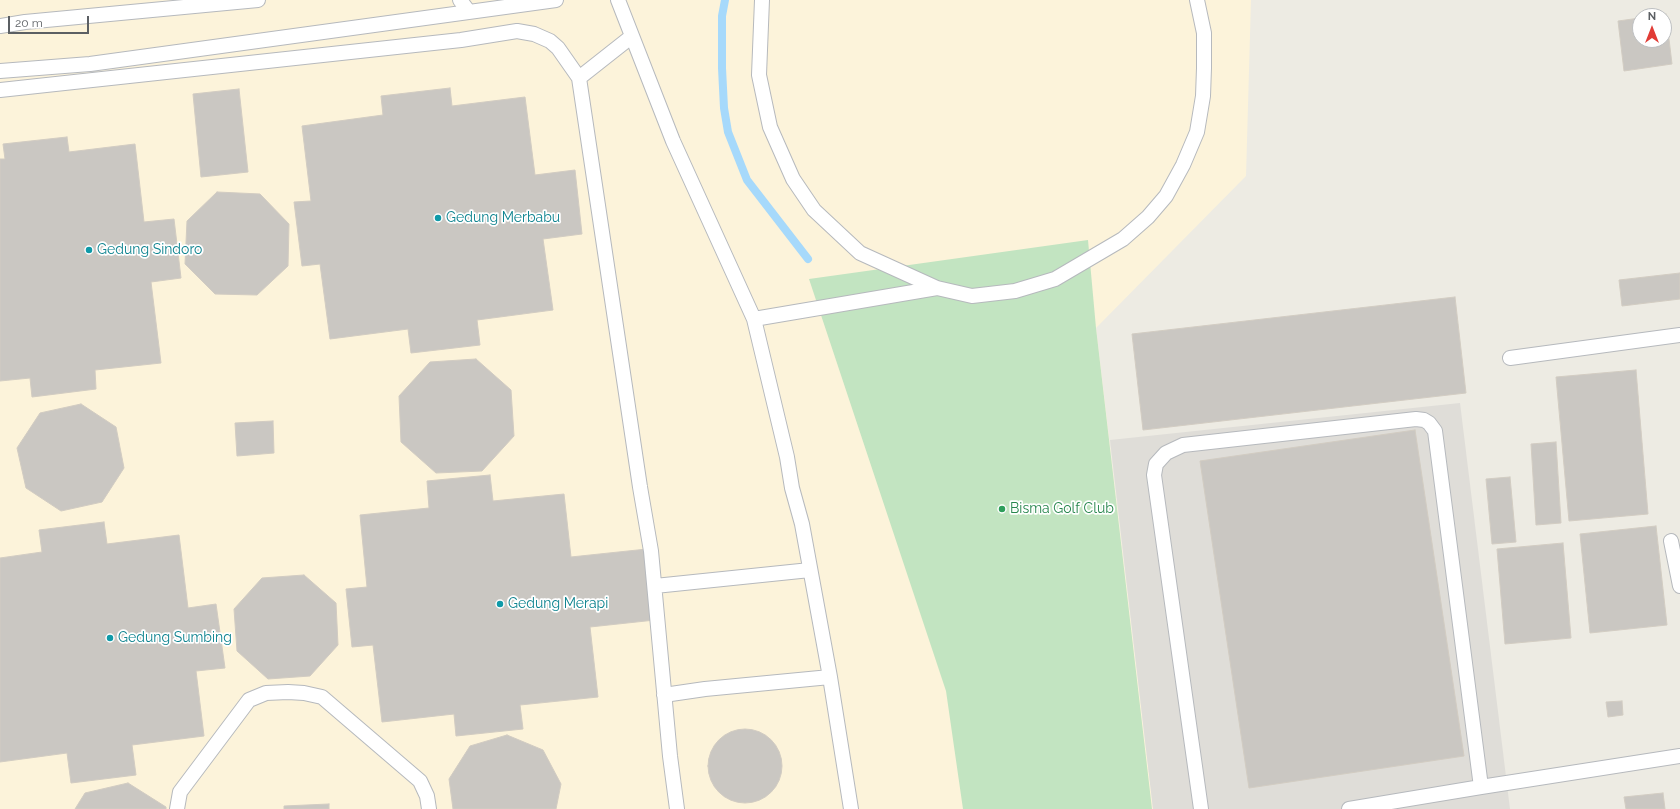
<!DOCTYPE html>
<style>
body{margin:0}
#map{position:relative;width:1680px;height:809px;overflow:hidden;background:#edebe3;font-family:Raleway,sans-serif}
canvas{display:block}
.north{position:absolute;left:1632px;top:8px;width:40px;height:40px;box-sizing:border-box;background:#fff;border:1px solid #bdbfc1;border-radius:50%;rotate:0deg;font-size:11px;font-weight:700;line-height:16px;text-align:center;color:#5b5f63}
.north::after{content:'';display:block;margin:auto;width:14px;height:18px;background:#e13c36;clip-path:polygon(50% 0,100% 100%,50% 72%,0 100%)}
.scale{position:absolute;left:8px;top:16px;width:81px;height:18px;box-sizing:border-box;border:2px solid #5b5f63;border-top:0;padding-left:5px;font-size:12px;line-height:14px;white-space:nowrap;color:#5b5f63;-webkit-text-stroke:3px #fff;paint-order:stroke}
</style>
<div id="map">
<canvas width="1680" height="809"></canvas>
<div class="north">N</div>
<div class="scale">20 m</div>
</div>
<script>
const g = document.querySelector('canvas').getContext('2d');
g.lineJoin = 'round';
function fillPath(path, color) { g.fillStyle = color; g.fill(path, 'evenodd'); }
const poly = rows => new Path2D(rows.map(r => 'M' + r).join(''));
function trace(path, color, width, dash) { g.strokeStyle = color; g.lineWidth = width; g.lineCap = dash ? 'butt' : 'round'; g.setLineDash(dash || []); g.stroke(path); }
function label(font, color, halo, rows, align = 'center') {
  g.font = font + ' Raleway,sans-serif'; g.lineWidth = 3.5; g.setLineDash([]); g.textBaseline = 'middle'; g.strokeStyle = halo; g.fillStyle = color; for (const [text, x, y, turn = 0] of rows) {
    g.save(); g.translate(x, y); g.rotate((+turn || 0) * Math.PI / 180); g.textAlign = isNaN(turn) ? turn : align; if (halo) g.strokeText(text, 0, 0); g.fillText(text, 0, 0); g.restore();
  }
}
const commercial = poly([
 [0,0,1251,0,1246,176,1096,328,1153,809,0,809]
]);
const industrial = poly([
 [1460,403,1510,809,1153,809,1110,440]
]);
const green = poly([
 [1088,240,1096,328,1152,809,963,809,946,691,809,279]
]);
const stream = poly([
 [725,0,722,16,722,68,724,108,728,132,747,180,808,259]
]);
const building = poly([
 [1666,14,1672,64,1624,71,1618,21,1640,18,1640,40,1664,40,1664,16,1652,16,1666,14],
 [450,88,452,106,525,97,535,175,575,170,582,234,543,239,553,310,477,320,480,345,411,353,408,329,330,339,320,264,302,266,294,202,311,201,302,126,383,115,381,96,450,88],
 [239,89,248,172,201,177,193,94,239,89],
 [67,137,69,152,135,144,144,222,174,219,181,278,151,282,161,363,95,370,96,389,32,397,30,378,0,381,0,159,5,159,3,144,67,137],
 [217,192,260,194,289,224,288,266,257,295,215,294,185,264,187,221,217,192],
 [1680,273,1680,299,1622,306,1619,280,1680,273],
 [1455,297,1466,393,1143,430,1132,334,1455,297],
 [476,359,511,390,514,436,482,471,436,473,401,442,399,396,430,362,476,359],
 [1636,370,1648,514,1569,521,1556,377,1636,370],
 [81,404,116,427,124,468,102,502,61,511,26,488,17,448,40,413,81,404],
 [273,421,274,453,237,456,235,423,273,421],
 [1415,430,1464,756,1249,788,1200,461,1415,430],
 [1556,442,1561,523,1536,525,1531,444,1556,442],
 [490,475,493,501,564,494,571,557,647,549,655,620,590,627,598,697,520,705,523,729,456,736,454,714,382,722,373,645,352,647,346,589,367,587,360,515,429,508,427,481,490,475],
 [1510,477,1516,542,1492,544,1486,479,1510,477],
 [104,522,107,544,179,535,188,608,216,604,225,668,196,671,204,736,132,745,136,775,71,783,67,753,0,762,0,558,42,552,39,530,104,522],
 [1656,526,1667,625,1590,633,1580,534,1656,526],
 [1563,543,1571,638,1505,644,1497,549,1563,543],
 [304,575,336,603,338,645,310,676,268,679,237,651,234,609,262,578,304,575],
 [1622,701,1623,715,1608,717,1606,702,1622,701],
 '708 766a37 37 0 1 1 74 0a37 37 0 1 1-74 0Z',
 [507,735,543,750,561,784,556,809,453,809,449,779,470,746,507,735],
 [128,783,166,807,166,809,75,809,85,793,128,783],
 [1663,793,1665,809,1626,809,1624,797,1663,793],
 [329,804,329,809,284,809,284,806,329,804]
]);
const lane = poly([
 [460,0,469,12],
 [618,0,673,141,754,319,787,457,792,488,802,524,830,677,851,809],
 [762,0,759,75,770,127,793,179,814,210,860,253,937,288,972,296,1015,291,1055,279,1123,239,1148,217,1166,196,1183,165,1197,132,1203,96,1204,68,1204,33,1197,0],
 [0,26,25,22,258,0],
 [631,37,579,78,640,487,651,551,670,756,677,809],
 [0,71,90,64,556,0],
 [0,90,461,40,517,31,534,34,550,41,558,48,579,78],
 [754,319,937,288],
 [1510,358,1680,335],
 [1671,541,1680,586],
 [655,586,810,570],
 [664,695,705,689,830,677],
 [177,809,180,792,249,700,266,693,288,692,304,693,322,697,420,781,427,796,429,809],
 [1201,809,1154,475,1156,464,1166,453,1183,445,1416,419,1424,420,1429,423,1435,431,1481,787],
 [1349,809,1481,787,1680,756]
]);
const markers = [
 [438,218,4,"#0f9aa8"],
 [89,250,4,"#0f9aa8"],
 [1002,509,4,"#2e9e5b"],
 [500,604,4,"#0f9aa8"],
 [110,638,4,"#0f9aa8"]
];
const cultureNames = [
 ["Gedung Merbabu",446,218],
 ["Gedung Sindoro",97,250],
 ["Gedung Merapi",508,604],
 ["Gedung Sumbing",118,638]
];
const leisureNames = [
 ["Bisma Golf Club",1010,509]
];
fillPath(commercial, '#fcf3da');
fillPath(industrial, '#dfddd8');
fillPath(green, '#c2e4c1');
trace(stream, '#a6d9fb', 8);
fillPath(building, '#cac7c2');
trace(building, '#d2ccc2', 1);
trace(lane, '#b6b9bd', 16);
trace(lane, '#fff', 14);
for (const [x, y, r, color] of markers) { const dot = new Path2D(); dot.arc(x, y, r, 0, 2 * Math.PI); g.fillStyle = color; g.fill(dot); trace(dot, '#fff', 1.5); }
label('14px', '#0d838f', '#fff', cultureNames, 'left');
label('14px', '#27864d', '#fff', leisureNames, 'left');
</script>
